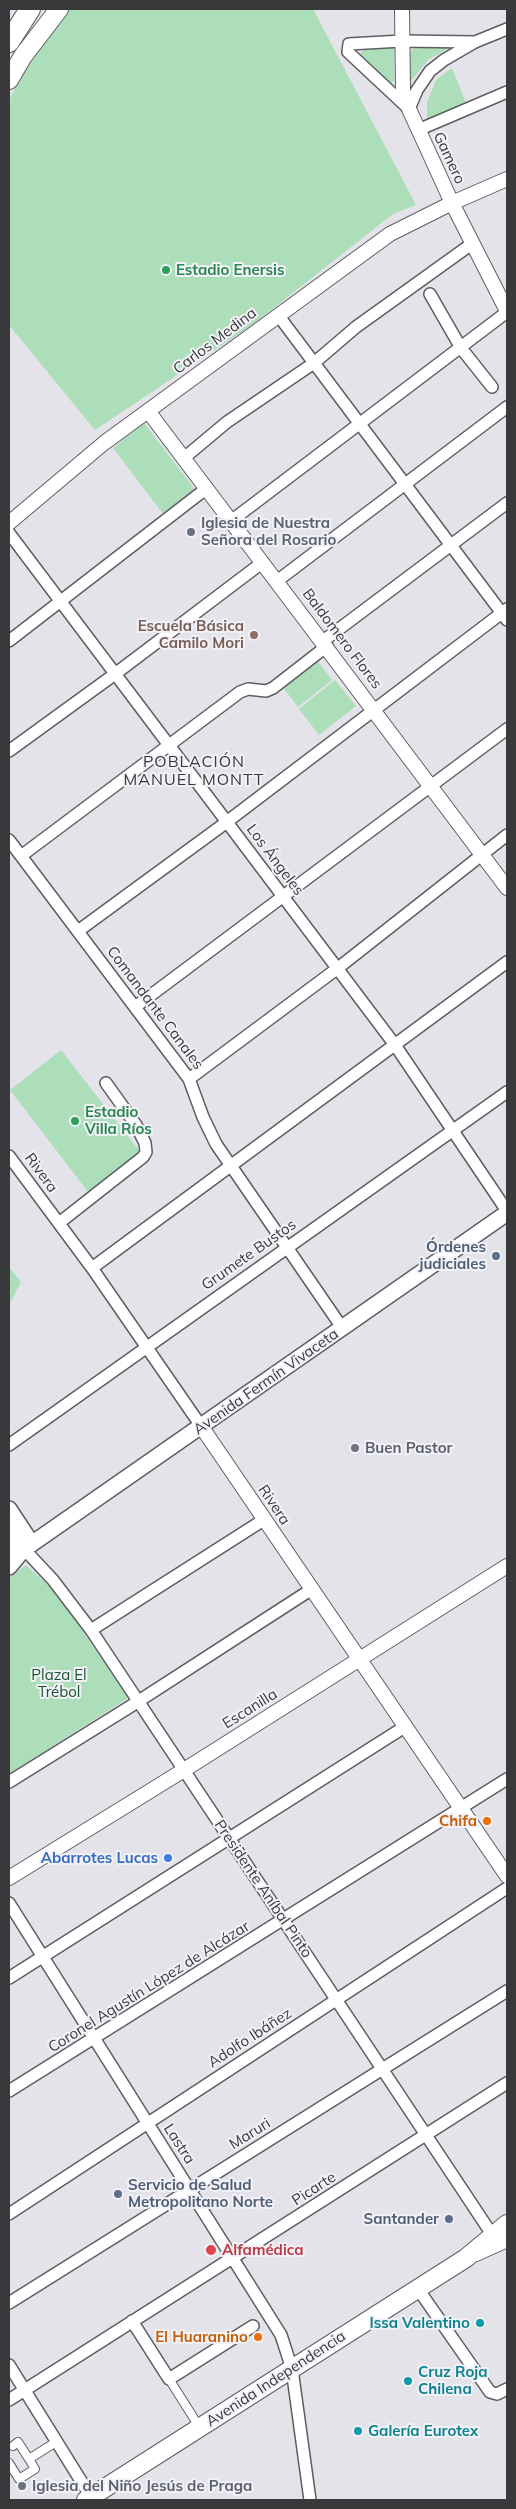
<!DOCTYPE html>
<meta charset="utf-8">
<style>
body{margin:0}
#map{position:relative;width:516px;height:2509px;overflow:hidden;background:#e4e3e9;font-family:Mulish,sans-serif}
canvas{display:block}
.frame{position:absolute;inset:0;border:10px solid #39393b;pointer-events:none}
</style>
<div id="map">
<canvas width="516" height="2509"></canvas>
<div class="frame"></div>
</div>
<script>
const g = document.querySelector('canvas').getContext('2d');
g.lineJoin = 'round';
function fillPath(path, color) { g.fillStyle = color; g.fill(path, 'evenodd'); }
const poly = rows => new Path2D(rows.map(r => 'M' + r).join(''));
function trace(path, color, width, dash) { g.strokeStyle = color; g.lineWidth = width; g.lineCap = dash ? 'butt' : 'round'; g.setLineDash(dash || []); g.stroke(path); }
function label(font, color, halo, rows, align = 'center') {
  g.font = font + ' Mulish,sans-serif'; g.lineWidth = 4; g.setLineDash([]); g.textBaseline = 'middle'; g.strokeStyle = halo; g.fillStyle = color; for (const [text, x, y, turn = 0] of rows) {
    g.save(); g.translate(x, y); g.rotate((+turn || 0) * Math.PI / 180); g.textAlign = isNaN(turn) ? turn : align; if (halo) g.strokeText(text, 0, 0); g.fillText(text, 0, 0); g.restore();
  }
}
const green = poly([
 [69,9,313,9,416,205,393,214,252,325,95,430,9,325,9,101,26,64],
 [451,45,451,47,429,59,410,82,409,53,413,49],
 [365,48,394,48,394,81,390,83,360,54],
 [452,68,466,103,427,119,427,103,436,80],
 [144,423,196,491,164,515,113,448],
 [316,659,332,680,298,707,282,686],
 [335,680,356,706,319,735,299,709],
 [61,1050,141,1153,89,1193,10,1090],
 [9,1267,21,1282,9,1305],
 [26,1565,57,1593,128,1698,9,1774,9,1578]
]);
const pedestrian = poly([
 [169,2379,200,2428],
 [13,2446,18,2442,29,2459],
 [9,2463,19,2479,35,2469,29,2459,56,2442]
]);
const minor = poly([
 [475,42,402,41,349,44,348,52,409,109,417,90,430,71,444,60,475,42,507,29],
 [418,130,507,92],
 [430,294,461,348,492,387],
 [278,315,507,620],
 [184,458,227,422,314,363,356,327,473,243],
 [231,521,507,312],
 [9,533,395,1045,507,1211],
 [277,581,507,407],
 [9,641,207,488],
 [323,641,507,503],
 [9,751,115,674,263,562],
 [9,840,189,1079,203,1117,216,1144,343,1329],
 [21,856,240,692,248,689,266,691,273,688,327,646],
 [78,931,220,827,507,609],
 [135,1007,507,729],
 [189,1079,338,968,507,835],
 [9,1156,92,1268,201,1426],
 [59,1223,143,1157,146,1152,145,1143,136,1125,106,1083],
 [92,1268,507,962],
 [9,1445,507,1092],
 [24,1549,53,1580,91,1630,493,2236],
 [91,1630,265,1519],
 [9,1782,131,1706,312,1589],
 [9,1903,281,2335,292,2369,310,2500],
 [9,1978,406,1726],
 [9,2091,507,1779],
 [9,2214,507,1888],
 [418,2289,490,2392,497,2394,507,2389],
 [9,2303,507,1991],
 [132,2321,169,2379,253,2326],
 [9,2365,91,2497],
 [9,2400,507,2083]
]);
const tertiary = poly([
 [402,9,403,90,409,109,452,203,507,311],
 [148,411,507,888],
 [9,523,104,443,390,234,452,203,507,179],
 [201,1426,507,1876],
 [9,1878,184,1770,507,1566],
 [476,2254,507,2240]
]);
const secondary = poly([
 [9,1509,32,1544],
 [9,1552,24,1549,43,1536,507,1213],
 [9,1567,24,1549]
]);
const primary = poly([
 [9,80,23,56,59,9],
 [86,2500,466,2258,507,2224]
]);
const motorway = poly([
 [9,42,30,9],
 [9,1529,24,1549]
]);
const markers = [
 [166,270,5,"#2e9e5b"],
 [191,532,5,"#6b7280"],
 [254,635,5,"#8d6e63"],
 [75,1121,5,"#2e9e5b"],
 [496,1256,5,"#5c6f8a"],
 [355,1448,5,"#6b7280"],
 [487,1821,5,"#e8710a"],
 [168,1858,5,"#3f7fe0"],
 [118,2194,5,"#5c6f8a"],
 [449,2219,5,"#5c6f8a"],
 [211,2250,6,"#e0444e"],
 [480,2323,5,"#0f9aa8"],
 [258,2337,5,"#e8710a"],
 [408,2381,5,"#0f9aa8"],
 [358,2431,5,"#0f9aa8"],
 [22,2486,5,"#6b7280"]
];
const streetNames = [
 ["Gamero",449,158,65],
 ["Carlos Medina",215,341,-37],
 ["Baldomero Flores",342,639,53],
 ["Los Ángeles",275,860,53],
 ["Comandante Canales",155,1008,53],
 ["Rivera",41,1173,54],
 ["Grumete Bustos",249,1255,-35],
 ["Avenida Fermín Vivaceta",266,1382,-35],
 ["Rivera",274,1505,56],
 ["Escanilla",250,1709,-32],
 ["Presidente Aníbal Pinto",263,1889,56],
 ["Coronel Agustín López de Alcázar",149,1987,-32],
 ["Adolfo Ibáñez",250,2038,-33],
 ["Maruri",250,2134,-32],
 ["Lastra",179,2144,57],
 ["Picarte",314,2189,-33],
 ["Avenida Independencia",276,2379,-33]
];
const leisureNames = [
 ["Estadio Enersis",176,270],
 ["Estadio",85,1112],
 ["Villa Ríos",85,1129]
];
const worshipNames = [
 ["Iglesia de Nuestra",201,523],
 ["Señora del Rosario",201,540],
 ["Buen Pastor",365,1448],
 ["Iglesia del Niño Jesús de Praga",32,2486]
];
const educationNames = [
 ["Escuela Básica",244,626],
 ["Camilo Mori",244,643]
];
const serviceNames = [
 ["Órdenes",486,1247],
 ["judiciales",486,1264],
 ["Servicio de Salud",128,2185,"left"],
 ["Metropolitano Norte",128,2202,"left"],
 ["Santander",439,2219]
];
const parkNames = [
 ["Plaza El",59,1675],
 ["Trébol",59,1692]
];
const foodNames = [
 ["Chifa",477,1821],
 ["El Huaranino",248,2337]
];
const shopNames = [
 ["Abarrotes Lucas",158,1858]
];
const healthNames = [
 ["Alfamédica",222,2250]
];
const cultureNames = [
 ["Issa Valentino",470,2323,"right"],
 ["Cruz Roja",418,2372],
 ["Chilena",418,2389],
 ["Galería Eurotex",368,2431]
];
const neighbourhoodNames = [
 ["POBLACIÓN",194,762],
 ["MANUEL MONTT",194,780]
];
fillPath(green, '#abdeb9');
trace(pedestrian, '#5e5d63', 10);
trace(minor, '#5e5d63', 14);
trace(tertiary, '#5e5d63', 16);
trace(secondary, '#5e5d63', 18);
trace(primary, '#5e5d63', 20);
trace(motorway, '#5e5d63', 22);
trace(pedestrian, '#fff', 8);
trace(minor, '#fff', 11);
trace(tertiary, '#fff', 14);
trace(secondary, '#fff', 15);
trace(primary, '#fff', 18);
trace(motorway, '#fff', 20);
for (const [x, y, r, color] of markers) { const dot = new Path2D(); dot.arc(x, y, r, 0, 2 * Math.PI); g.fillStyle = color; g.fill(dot); trace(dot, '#f1f1f7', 2); }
label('15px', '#39393b', '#f1f1f7', streetNames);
label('bold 15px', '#27864d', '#f1f1f7', leisureNames, 'left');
label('bold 15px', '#5b616d', '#f1f1f7', worshipNames, 'left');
label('bold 15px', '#785e54', '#f1f1f7', educationNames, 'right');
label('bold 15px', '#4e5e75', '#f1f1f7', serviceNames, 'right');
label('15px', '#1a5330', '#f1f1f7', parkNames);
label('bold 15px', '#c56008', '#f1f1f7', foodNames, 'right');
label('bold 15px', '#366cbe', '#f1f1f7', shopNames, 'right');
label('bold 15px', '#be3a42', '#f1f1f7', healthNames, 'left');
label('bold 15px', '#0d838f', '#f1f1f7', cultureNames, 'left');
g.letterSpacing = '1px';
label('16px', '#39393b', '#f1f1f7', neighbourhoodNames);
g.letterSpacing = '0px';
</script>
